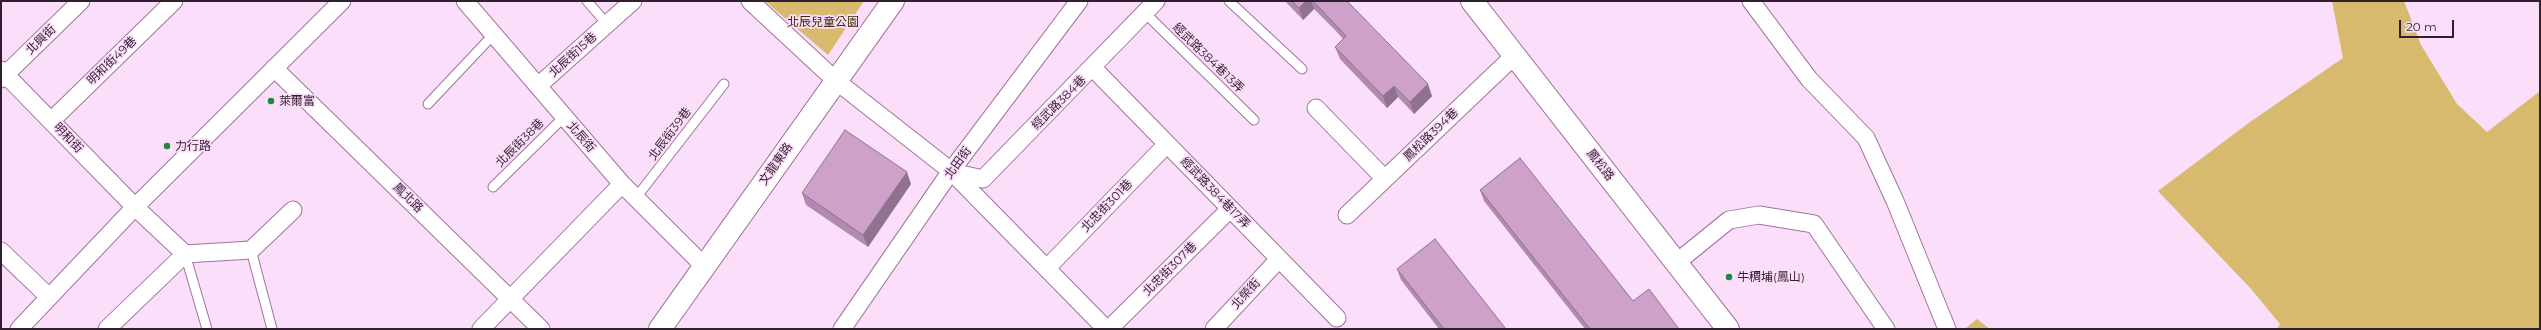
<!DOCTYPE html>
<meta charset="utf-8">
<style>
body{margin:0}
#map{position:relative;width:2541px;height:330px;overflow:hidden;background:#fbdef9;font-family:Montserrat,sans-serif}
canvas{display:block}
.frame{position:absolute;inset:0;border:2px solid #301f2f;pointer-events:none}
.scale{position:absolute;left:2399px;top:20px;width:55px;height:18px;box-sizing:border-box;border:2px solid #301f2f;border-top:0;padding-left:5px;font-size:12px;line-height:14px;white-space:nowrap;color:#301f2f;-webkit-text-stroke:3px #fbdef9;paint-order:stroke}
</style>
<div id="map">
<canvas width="2541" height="330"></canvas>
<div class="frame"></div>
<div class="scale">20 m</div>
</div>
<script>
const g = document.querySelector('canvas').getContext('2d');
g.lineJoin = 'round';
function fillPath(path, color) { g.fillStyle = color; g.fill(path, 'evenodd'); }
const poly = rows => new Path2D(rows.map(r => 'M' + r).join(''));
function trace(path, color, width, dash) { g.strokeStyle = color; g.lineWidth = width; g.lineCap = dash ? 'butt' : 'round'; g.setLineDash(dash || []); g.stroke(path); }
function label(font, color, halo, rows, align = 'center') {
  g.font = font + ' Montserrat,"Noto Sans TC",sans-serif'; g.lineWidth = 3.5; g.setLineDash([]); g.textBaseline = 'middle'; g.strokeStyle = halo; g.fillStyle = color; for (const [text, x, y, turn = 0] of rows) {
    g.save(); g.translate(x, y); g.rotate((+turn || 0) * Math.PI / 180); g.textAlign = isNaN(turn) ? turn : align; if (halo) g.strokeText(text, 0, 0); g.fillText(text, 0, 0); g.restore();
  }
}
const green = poly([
 [765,1,864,1,828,55],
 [2332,1,2404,1,2421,45,2457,104,2487,132,2540,91,2540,329,2277,329,2280,324,2252,290,2158,191,2250,122,2343,58],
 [1977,319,1990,329,1965,329]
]);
const service = poly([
 [587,1,607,24],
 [1229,1,1302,69],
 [1145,13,1254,120],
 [428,104,494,34],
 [493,187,564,117],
 [635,199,724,84],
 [251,250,272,329],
 [185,254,207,329]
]);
const minor = poly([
 [465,1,622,184,704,266],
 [750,1,835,80,951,171,1106,329],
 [1751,1,1809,79,1866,138,1895,201,1947,329],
 [274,68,541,329],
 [1093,68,1337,318],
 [1,70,135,207,185,254,251,250,293,210],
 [1,79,81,1],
 [538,86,633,1],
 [1316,108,1385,179],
 [51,121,174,1],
 [952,172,983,179,1156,1],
 [1347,215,1515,55],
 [1,251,49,297],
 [1676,263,1729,220,1759,215,1814,224,1886,329],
 [1047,268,1167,144],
 [19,329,135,207,342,1],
 [107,329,185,254],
 [481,329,622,184],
 [842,329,951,171,1079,1],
 [1109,329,1230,209],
 [1214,329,1279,259]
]);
const tertiary = poly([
 [660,329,893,1]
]);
const secondary = poly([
 [1472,1,1728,329]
]);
const wall = poly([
 [1285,1,1347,1,1432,96,1414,114,1398,97,1387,108,1340,59,1335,47,1343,39,1335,30,1314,9,1303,20],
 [911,184,868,247,806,205,802,193],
 [1480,190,1633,301,1679,329,1585,329,1484,201],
 [1397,269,1506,329,1439,329,1401,280]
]);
const shadedWall = poly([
 [1306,1,1311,1,1314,9,1303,20,1299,8],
 [1428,84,1432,96,1414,114,1410,102],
 [1394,86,1398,97,1387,108,1383,96],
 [907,172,911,184,868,247,863,235]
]);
const building = poly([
 [1292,1,1306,1,1299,8,1292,1],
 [1313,1,1347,1,1428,84,1410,102,1394,86,1383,96,1335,47,1346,36,1330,19,1313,1],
 [845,130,907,172,863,235,802,193,845,130],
 [1520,158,1633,301,1649,289,1679,329,1590,329,1480,190,1520,158],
 [1435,239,1506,329,1444,329,1397,269,1435,239]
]);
const markers = [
 [271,101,4,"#1d883e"],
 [167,146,4,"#1d883e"],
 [1729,277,4,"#1d883e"]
];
const parkNames = [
 ["北辰兒童公園",823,22]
];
const streetNames = [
 ["北興街",41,40,-44],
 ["北辰街15巷",573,55,-42],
 ["經武路384巷13弄",1208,58,44],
 ["明和街49巷",112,61,-44],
 ["經武路384巷",1059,103,-45],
 ["北辰街39巷",670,134,-53],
 ["鳳松路394巷",1431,135,-44],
 ["北辰街",581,137,49],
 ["明和街",68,138,46],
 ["北辰街38巷",520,143,-45],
 ["北田街",958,163,-54],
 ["文龍東路",776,164,-55],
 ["鳳松路",1600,165,52],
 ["經武路384巷17弄",1215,193,46],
 ["鳳北路",408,198,44],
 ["北忠街301巷",1107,206,-46],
 ["北忠街307巷",1170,269,-45],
 ["北榮街",1246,294,-48]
];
const poiNames = [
 ["萊爾富",279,101],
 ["力行路",175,146],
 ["牛稠埔(鳳山)",1737,277]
];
fillPath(green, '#d8ba6e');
trace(service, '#9f749c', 11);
trace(minor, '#9f749c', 19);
trace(tertiary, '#9f749c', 24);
trace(secondary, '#9f749c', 24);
trace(service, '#fff', 9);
trace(minor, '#fff', 17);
trace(tertiary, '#fff', 22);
trace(secondary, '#fff', 22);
fillPath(wall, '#b18aaf');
fillPath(shadedWall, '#90718e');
fillPath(building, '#cea1cb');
trace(building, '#90718e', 1);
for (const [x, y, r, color] of markers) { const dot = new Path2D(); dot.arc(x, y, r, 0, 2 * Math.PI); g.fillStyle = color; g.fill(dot); trace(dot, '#fbdef9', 1.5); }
label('12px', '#3b2d03', '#fbdef9', parkNames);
label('12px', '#301f2f', '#fbdef9', streetNames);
label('12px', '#301f2f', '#fbdef9', poiNames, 'left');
</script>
